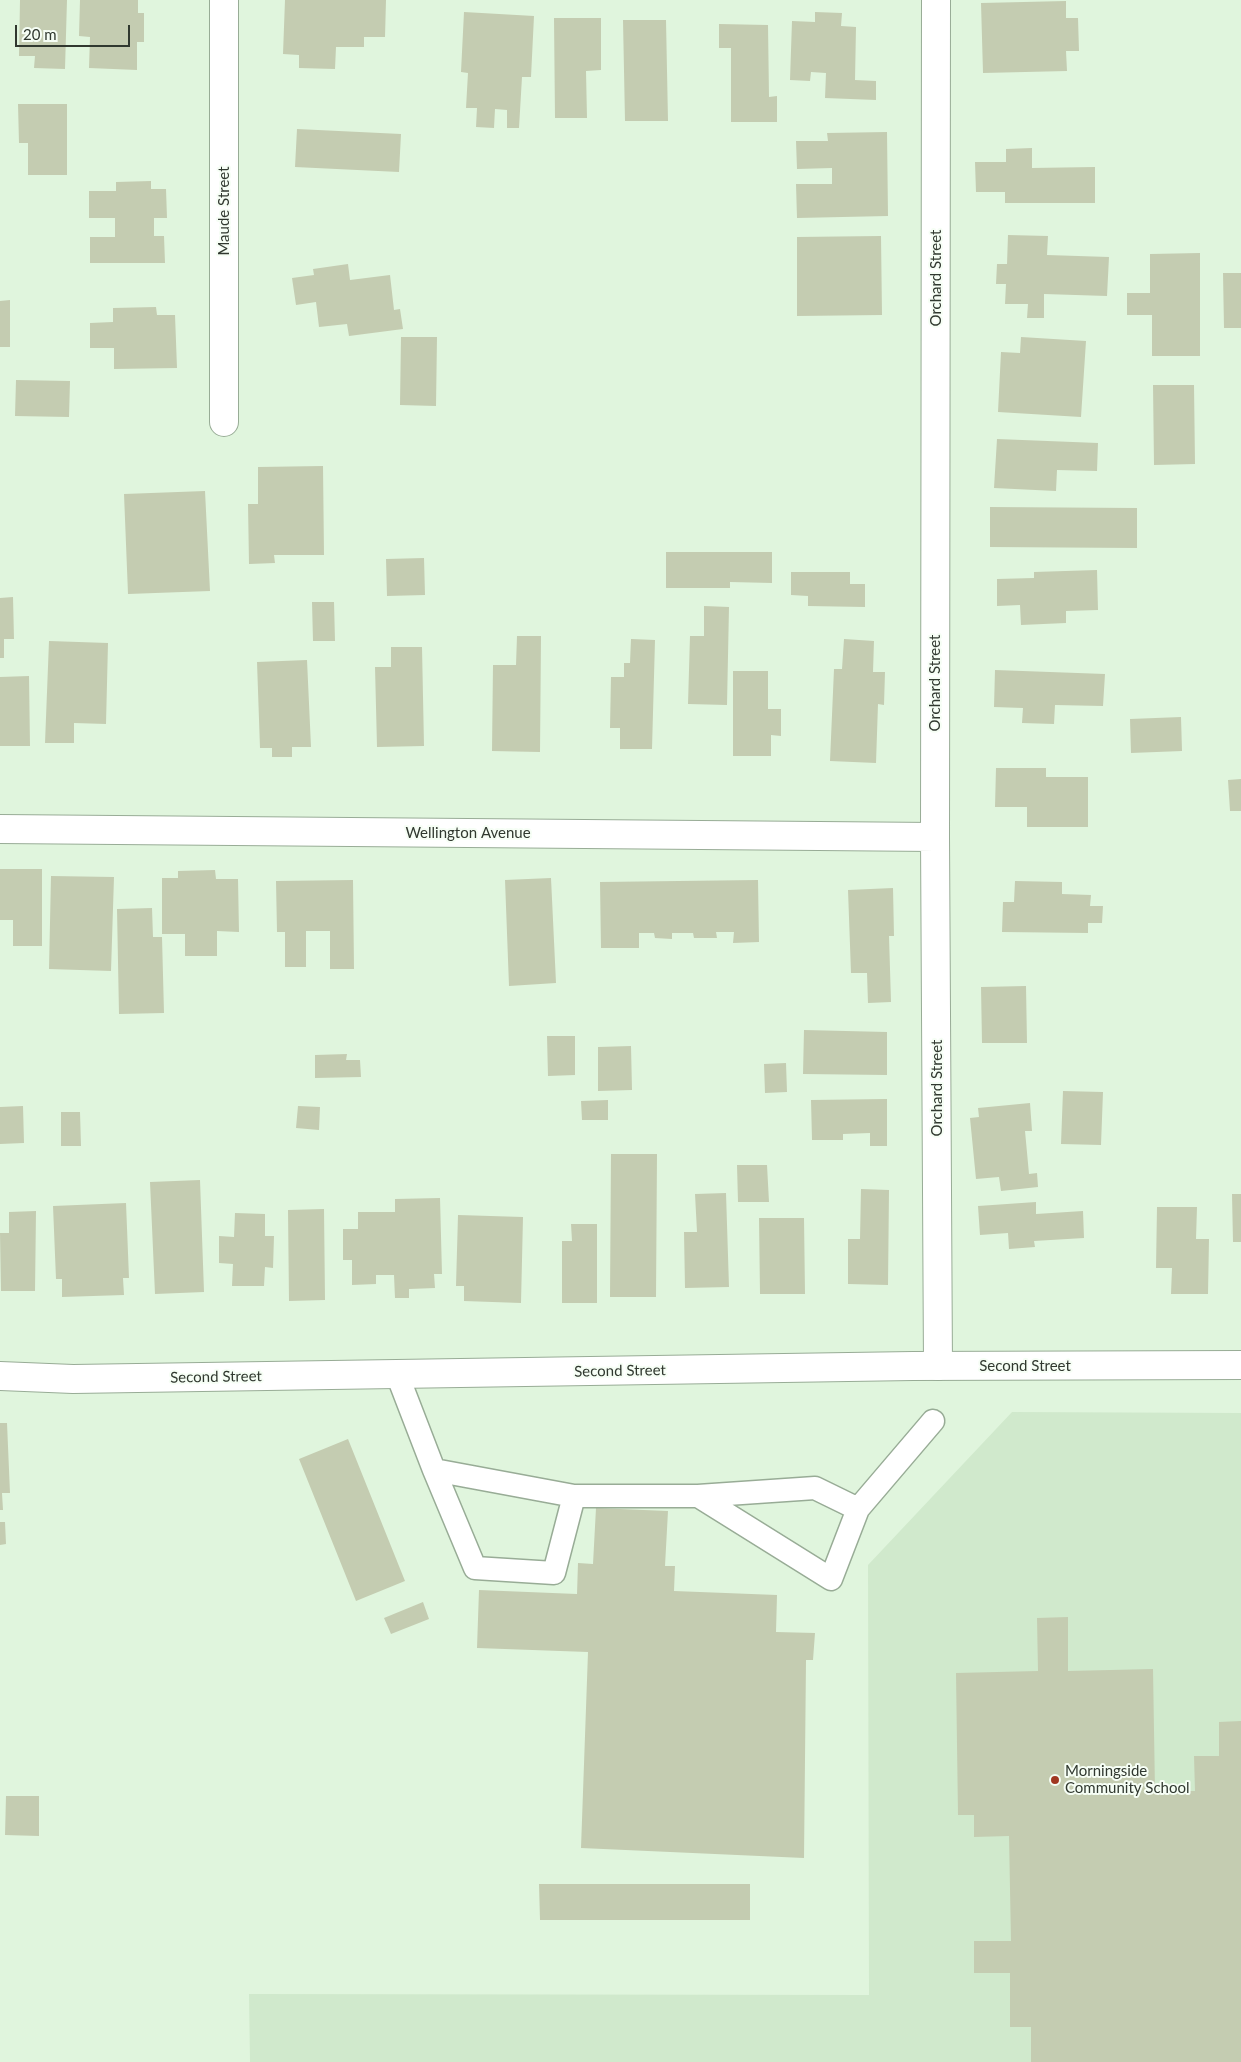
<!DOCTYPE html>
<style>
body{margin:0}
#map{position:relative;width:1241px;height:2062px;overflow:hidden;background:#e0f5dd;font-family:Lato,sans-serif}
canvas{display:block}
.scale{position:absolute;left:15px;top:25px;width:115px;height:22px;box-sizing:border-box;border:2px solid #30382f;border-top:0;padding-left:6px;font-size:15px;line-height:18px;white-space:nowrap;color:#30382f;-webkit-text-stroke:4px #f6fef5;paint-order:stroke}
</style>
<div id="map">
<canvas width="1241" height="2062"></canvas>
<div class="scale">20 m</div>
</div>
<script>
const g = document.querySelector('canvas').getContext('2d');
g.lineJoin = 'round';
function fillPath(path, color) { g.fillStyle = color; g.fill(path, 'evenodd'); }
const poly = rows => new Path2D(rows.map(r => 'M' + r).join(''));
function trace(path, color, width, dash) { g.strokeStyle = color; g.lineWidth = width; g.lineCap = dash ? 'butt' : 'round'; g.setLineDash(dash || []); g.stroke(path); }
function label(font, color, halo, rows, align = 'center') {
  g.font = font + ' Lato,sans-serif'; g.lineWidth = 4; g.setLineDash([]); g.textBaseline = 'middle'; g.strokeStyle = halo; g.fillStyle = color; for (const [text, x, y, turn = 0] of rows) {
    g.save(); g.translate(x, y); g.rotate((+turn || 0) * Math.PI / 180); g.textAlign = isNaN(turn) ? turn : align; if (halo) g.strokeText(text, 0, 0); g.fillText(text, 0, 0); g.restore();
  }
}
const built = poly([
 [1012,1412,1241,1413,1241,2062,250,2062,249,1994,869,1995,868,1565]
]);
const building = poly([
 [20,0,67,0,65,69,34,68,35,56,19,56],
 [80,0,138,0,138,13,144,13,144,42,137,42,137,70,89,68,90,37,79,36],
 [285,0,386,0,385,37,364,37,364,47,336,47,335,69,299,68,299,55,283,54],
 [1066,1,1066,18,1078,18,1079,51,1066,51,1067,71,983,73,981,3],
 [464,12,534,16,531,77,522,77,519,128,507,128,507,110,495,109,494,128,476,127,477,108,466,108,468,73,461,72],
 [815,12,842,13,841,26,856,27,855,80,876,81,876,100,825,98,826,73,811,72,810,81,790,80,792,21,815,22],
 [554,18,601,18,601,70,586,71,587,118,555,118],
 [623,20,666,20,668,121,625,121],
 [719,24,768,25,769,97,777,96,777,122,731,122,731,48,719,48],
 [18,104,67,104,67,175,28,175,28,143,19,143],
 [297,129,401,134,399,172,295,167],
 [887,132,888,216,797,218,796,184,832,184,832,168,797,169,796,141,828,141,827,133],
 [1032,148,1032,168,1095,167,1095,203,1005,203,1005,192,976,192,975,162,1006,162,1006,149],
 [151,181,151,189,166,189,167,218,154,218,154,236,164,236,165,263,90,263,90,237,115,237,115,218,89,218,89,191,116,191,116,182],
 [1008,235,1048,236,1047,255,1109,257,1107,296,1044,294,1044,318,1027,318,1028,304,1005,304,1006,284,996,284,997,264,1007,264],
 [881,236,882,315,797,316,797,237],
 [1200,253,1200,356,1152,356,1152,315,1127,315,1127,293,1150,293,1150,254],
 [348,264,350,280,390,275,394,310,400,309,403,329,349,336,347,324,319,327,316,302,296,305,292,278,314,275,313,269],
 [1223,273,1241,273,1241,328,1224,328],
 [10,300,10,347,0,347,0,301],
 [156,307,157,315,175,315,177,368,114,369,114,348,90,348,90,323,113,322,113,308],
 [401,337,437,337,436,406,400,405],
 [1021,337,1086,341,1081,417,998,412,1001,352,1020,353],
 [16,380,70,381,69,417,15,416],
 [1153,385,1194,385,1195,464,1154,465],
 [997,439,1098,443,1097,471,1057,470,1056,491,994,488],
 [323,466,324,555,274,555,275,563,249,564,248,504,258,504,258,467],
 [205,491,210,591,128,594,124,494],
 [990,507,1137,508,1137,548,990,547],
 [666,552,772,552,772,583,730,582,730,588,666,588],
 [424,558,425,595,387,596,386,559],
 [1097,570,1098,610,1066,611,1066,623,1021,625,1020,605,997,606,997,579,1034,578,1034,572],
 [791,572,850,572,850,584,865,584,865,607,808,606,808,596,791,595],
 [13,597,14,639,4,639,4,658,0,658,0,598],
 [312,602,334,602,335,641,313,641],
 [704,606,729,607,727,705,688,704,690,636,704,636],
 [517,636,541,636,540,752,492,751,493,665,516,665],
 [631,639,655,640,652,749,620,749,620,728,610,728,611,677,624,677,624,663,630,663],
 [844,639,874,641,873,672,885,672,884,705,878,704,876,763,830,761,834,669,842,669],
 [49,641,108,643,106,724,74,723,74,743,45,743],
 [391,647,422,647,424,746,377,747,375,667,391,667],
 [307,660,311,747,292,747,292,757,272,757,272,748,260,748,257,662],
 [995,670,1105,674,1103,706,1055,705,1054,724,1022,723,1023,708,994,707],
 [733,671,768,671,768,709,781,709,781,736,771,735,771,756,733,756],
 [29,676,30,746,0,746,0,677],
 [1181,717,1182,751,1131,753,1130,719],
 [996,768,1046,768,1046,777,1088,777,1088,827,1027,827,1027,807,995,807],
 [1241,779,1241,811,1230,811,1228,780],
 [0,869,42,869,42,946,13,946,13,920,0,920],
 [215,870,216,879,238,879,239,932,217,931,217,956,185,956,185,934,162,934,162,878,178,878,178,871],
 [51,876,114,877,111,971,49,969],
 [551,878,556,983,509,986,505,880],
 [353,880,354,969,330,969,330,931,306,931,306,967,285,967,285,932,277,932,276,881],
 [758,880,759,942,733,943,734,932,716,932,717,938,694,938,693,933,672,933,672,939,655,938,654,933,639,933,639,948,601,948,600,882],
 [1015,881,1062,882,1062,894,1091,895,1090,906,1103,906,1102,923,1088,923,1088,933,1002,932,1003,902,1014,902],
 [893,888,894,936,889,936,891,1002,868,1003,867,973,851,973,848,890],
 [152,908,153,937,162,937,164,1013,119,1014,117,909],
 [1026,986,1027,1043,982,1043,981,987],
 [804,1030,887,1032,887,1075,803,1074],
 [547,1036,575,1036,575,1075,548,1076],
 [631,1046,632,1090,598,1091,598,1047],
 [347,1054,346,1060,360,1060,361,1077,315,1078,315,1055],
 [786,1063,787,1092,765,1093,764,1064],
 [1063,1091,1103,1092,1101,1145,1061,1144],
 [887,1099,887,1146,870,1146,870,1133,843,1134,843,1140,812,1140,811,1100],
 [608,1100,608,1120,582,1120,581,1101],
 [1030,1103,1032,1131,1025,1131,1029,1174,1037,1173,1038,1187,1001,1191,999,1177,976,1179,970,1118,979,1117,978,1108],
 [23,1106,24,1143,0,1144,0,1107],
 [298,1106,320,1107,319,1130,296,1128],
 [61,1112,80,1112,81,1146,61,1146],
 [611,1154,657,1154,656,1297,610,1297],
 [737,1165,767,1165,769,1202,738,1202],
 [200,1180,204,1292,155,1294,150,1182],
 [861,1189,889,1190,888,1285,848,1284,848,1239,860,1239],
 [726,1193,729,1287,685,1288,684,1232,697,1232,695,1194],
 [1232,1194,1241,1194,1241,1242,1233,1242],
 [440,1198,442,1274,434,1274,435,1288,409,1289,409,1298,395,1298,394,1275,376,1275,376,1284,352,1285,352,1260,343,1260,343,1229,358,1229,358,1212,395,1212,395,1199],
 [1036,1202,1036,1214,1083,1211,1084,1238,1034,1241,1035,1247,1009,1249,1008,1233,980,1235,978,1206],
 [126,1203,129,1278,123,1278,124,1295,62,1297,62,1279,56,1279,53,1206],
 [1157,1207,1197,1207,1196,1239,1209,1239,1208,1294,1171,1294,1172,1268,1156,1268],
 [324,1209,325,1300,289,1301,288,1210],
 [36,1211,35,1291,1,1291,0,1233,9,1233,9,1212],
 [235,1213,265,1214,265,1236,274,1236,273,1268,265,1267,264,1286,232,1286,233,1264,219,1263,219,1236,234,1237],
 [458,1215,523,1217,521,1303,464,1301,464,1286,456,1286],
 [759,1218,804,1218,805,1294,760,1294],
 [571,1224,597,1224,597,1303,562,1303,562,1241,572,1241],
 [0,1423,7,1423,10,1493,2,1493,3,1510,0,1510],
 [348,1439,405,1581,356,1601,299,1459],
 [596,1508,668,1511,665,1566,675,1566,674,1591,777,1595,776,1632,815,1633,813,1660,806,1660,804,1858,581,1848,588,1652,477,1648,479,1590,577,1594,578,1563,593,1564],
 [0,1522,5,1522,6,1544,0,1545],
 [423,1602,429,1619,391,1634,384,1618],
 [1068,1617,1068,1671,1153,1669,1155,1791,1195,1791,1194,1756,1219,1756,1219,1722,1241,1721,1241,2062,1031,2062,1031,2027,1010,2027,1010,1973,974,1973,974,1941,1011,1941,1009,1836,974,1837,974,1815,958,1815,956,1673,1038,1671,1037,1618],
 [6,1796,39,1796,39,1836,5,1835],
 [539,1884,750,1884,750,1920,540,1920]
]);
const service = poly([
 [397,1374,434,1470,574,1496,698,1496,831,1579,858,1509,933,1421],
 [434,1470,475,1568,554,1573,574,1496],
 [698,1496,815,1488,858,1509]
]);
const minor = poly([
 [224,0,224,422],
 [936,0,935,837,938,1366],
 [0,829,935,837]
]);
const tertiary = poly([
 [0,1376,73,1379,913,1366,1241,1365]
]);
const markers = [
 [1055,1780,5,"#a03721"]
];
const streetNames = [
 ["Maude Street",224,211,-90],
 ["Orchard Street",936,278,-90],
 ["Orchard Street",935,683,-90],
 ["Wellington Avenue",468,833],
 ["Orchard Street",937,1088,-90],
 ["Second Street",1025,1366],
 ["Second Street",620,1371,-1],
 ["Second Street",216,1377,-1]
];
const poiNames = [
 ["Morningside",1065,1771],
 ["Community School",1065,1788]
];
fillPath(built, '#d0e9cc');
fillPath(building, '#c4ccb1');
trace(service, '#98ac96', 25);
trace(minor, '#98ac96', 30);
trace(tertiary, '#98ac96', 30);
trace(service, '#fff', 22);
trace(minor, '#fff', 28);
trace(tertiary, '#fff', 28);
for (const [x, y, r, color] of markers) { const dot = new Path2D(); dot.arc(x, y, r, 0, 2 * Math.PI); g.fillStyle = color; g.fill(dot); trace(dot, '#f6fef5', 2); }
label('15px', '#30382f', '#f6fef5', streetNames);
label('15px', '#30382f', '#f6fef5', poiNames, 'left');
</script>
